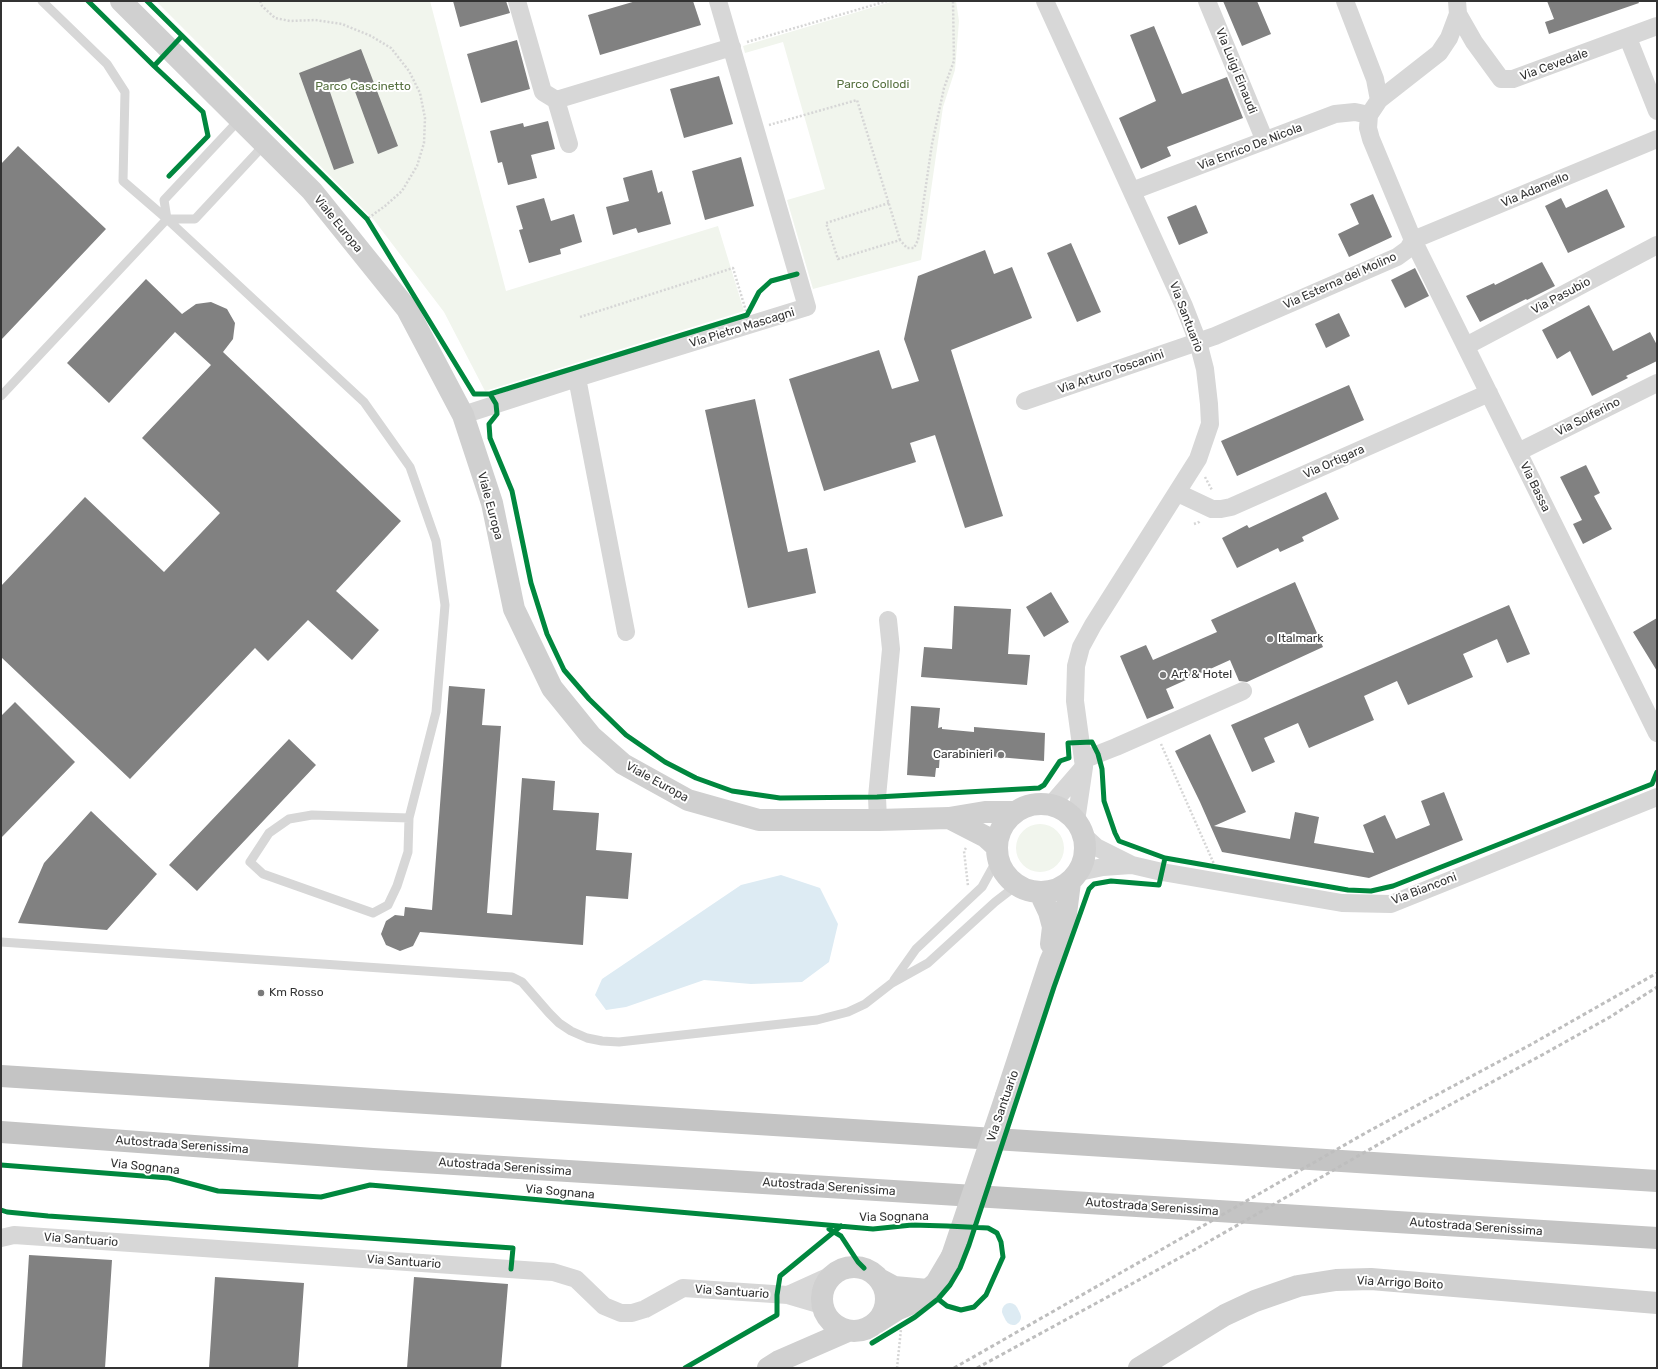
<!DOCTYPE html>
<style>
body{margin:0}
#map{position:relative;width:1658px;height:1369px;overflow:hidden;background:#fff;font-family:Rubik,sans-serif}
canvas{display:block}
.frame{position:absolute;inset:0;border:2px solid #333;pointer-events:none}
</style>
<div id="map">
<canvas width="1658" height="1369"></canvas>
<div class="frame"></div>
</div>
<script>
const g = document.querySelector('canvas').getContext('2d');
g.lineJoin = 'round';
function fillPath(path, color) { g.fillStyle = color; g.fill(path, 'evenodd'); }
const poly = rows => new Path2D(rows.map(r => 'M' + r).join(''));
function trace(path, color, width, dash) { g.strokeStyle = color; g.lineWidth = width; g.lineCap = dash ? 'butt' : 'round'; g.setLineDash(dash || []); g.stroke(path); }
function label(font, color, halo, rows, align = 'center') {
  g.font = font + ' Rubik,sans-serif'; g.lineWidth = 4; g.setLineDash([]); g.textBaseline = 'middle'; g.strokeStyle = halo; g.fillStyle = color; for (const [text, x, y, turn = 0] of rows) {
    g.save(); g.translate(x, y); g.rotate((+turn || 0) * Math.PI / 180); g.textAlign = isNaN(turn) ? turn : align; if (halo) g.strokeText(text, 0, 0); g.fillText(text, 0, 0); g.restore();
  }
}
const green = poly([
 [156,1,430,1,506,291,718,226,744,311,485,391,444,312,374,220],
 [894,1,956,1,959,21,955,70,943,107,921,260,813,289,787,200,825,189,783,42,745,53,743,46],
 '1016 848a24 24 0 1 1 48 0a24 24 0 1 1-48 0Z'
]);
const water = poly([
 [781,875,820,888,838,924,829,962,802,982,751,984,704,980,626,1007,606,1010,595,995,602,979,741,885]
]);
const canal = poly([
 [1010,1311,1013,1317]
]);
const building = poly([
 [453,1,506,1,510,13,460,27],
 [636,1,693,1,701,25,600,55,588,15],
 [1223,1,1257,1,1271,34,1242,46],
 [1547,1,1638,1,1639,3,1549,34,1545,22,1554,19],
 [1154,26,1182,94,1227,77,1243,118,1167,147,1171,156,1141,169,1119,118,1156,101,1130,35],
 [517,40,530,89,481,103,467,54],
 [361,49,398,146,378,154,350,78,328,86,354,163,334,170,299,73],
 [719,76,733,124,684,138,670,89],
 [548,121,555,149,531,155,537,178,508,185,502,162,498,163,490,131,523,123,524,127],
 [18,146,106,229,1,340,1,164],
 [741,157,754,206,705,220,692,171],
 [652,170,658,193,662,191,671,224,638,233,636,228,613,235,606,207,629,201,623,178],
 [1607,189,1625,227,1568,253,1545,206,1561,198,1566,208],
 [1373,194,1392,237,1349,257,1338,234,1359,224,1350,204],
 [544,198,551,221,574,214,582,242,560,249,561,254,529,263,519,230,523,229,516,206],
 [1196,205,1208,233,1179,245,1167,217],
 [1071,243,1101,312,1077,322,1047,253],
 [985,250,994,274,1012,267,1032,318,951,350,1003,516,965,528,935,435,910,443,916,462,824,491,789,379,879,350,892,389,919,381,904,339,918,276],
 [1542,262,1555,286,1527,300,1526,299,1480,322,1466,296,1494,283,1495,285],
 [1415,268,1429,296,1405,308,1391,280],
 [146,279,182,314,196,304,211,302,227,309,235,323,233,339,223,352,401,521,336,591,379,630,352,660,308,620,268,661,255,648,130,779,1,657,1,586,85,497,164,572,220,513,142,438,211,365,175,332,109,403,67,363],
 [1589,305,1613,351,1650,332,1657,345,1657,361,1626,376,1628,378,1592,396,1570,351,1557,359,1542,330],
 [1339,313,1350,336,1326,348,1315,324],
 [1349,385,1364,420,1237,476,1221,441],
 [755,399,788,552,807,548,816,593,748,608,705,410],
 [1586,465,1600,493,1594,496,1612,529,1583,544,1573,524,1582,520,1560,477],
 [1326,492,1339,519,1302,537,1304,541,1280,552,1278,548,1237,568,1222,538,1247,525,1249,528],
 [1295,582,1323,647,1247,682,1239,681,1230,660,1166,689,1174,708,1147,719,1120,656,1146,645,1153,660,1217,632,1211,620],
 [1051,592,1069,622,1044,637,1026,607],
 [1509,605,1530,654,1507,663,1497,639,1463,654,1473,677,1408,705,1397,681,1364,696,1374,720,1309,748,1298,723,1264,738,1275,762,1252,772,1231,725],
 [954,606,1011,609,1008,654,1030,655,1027,685,921,677,924,647,952,649],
 [1657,618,1657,671,1633,632],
 [449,686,485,689,482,725,501,726,487,913,512,915,522,778,555,781,553,810,599,813,596,850,632,853,628,899,586,896,583,945,420,932,413,946,400,951,386,945,381,934,386,921,395,915,404,916,405,907,432,910],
 [15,702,75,762,1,838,1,716],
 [911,706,940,708,938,728,942,727,942,729,974,732,974,727,1045,733,1044,761,940,752,939,768,936,768,935,777,907,775],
 [1210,734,1246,812,1214,826,1290,839,1295,812,1319,817,1314,843,1374,853,1363,825,1385,815,1396,839,1430,825,1421,801,1444,792,1463,840,1369,878,1222,852,1200,802,1175,751],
 [289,739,316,765,197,891,169,865],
 [91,811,157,874,107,930,18,923,44,863],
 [29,1255,112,1260,105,1368,22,1368],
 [215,1277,304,1283,298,1368,209,1368],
 [414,1277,508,1284,501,1368,407,1368]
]);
const path = poly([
 [260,1,262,6,275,18,290,21,315,20,342,24,371,36,391,48,409,71,420,93,425,118,424,143,417,166,402,191,385,206,367,219],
 [747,42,887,1],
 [769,125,857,100,900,240],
 [889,203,826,223,838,259,900,240,907,248,914,248,918,240,932,144,944,88,954,61,953,1],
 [580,317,733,268,746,311],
 [1205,477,1212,490],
 [1194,524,1199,522,1200,520],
 [1161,744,1214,864],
 [966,848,964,851,968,886],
 [897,1368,901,1329]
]);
const lane = poly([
 [42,1,107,64,125,92,123,181,167,219],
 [239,120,164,200,167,219,364,402,410,467,436,541,445,605,436,712,409,818,408,852,397,886,388,905,373,913,263,874,250,862,269,833,289,819,312,815,409,818],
 [1,396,167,219,195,219,264,145],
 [1,942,512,977,522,982,549,1013,559,1023,571,1031,587,1038,602,1041,619,1042,817,1020,848,1012,865,1004,892,983,928,963,995,902,1017,885],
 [894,980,916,949,982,887,998,858]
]);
const street = poly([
 [517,1,543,92,556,100,732,47],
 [1045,1,1184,306,1198,342,1205,369,1209,404,1210,424,1198,459,1093,625,1081,647,1076,666,1075,701,1084,767,1076,821],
 [1207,1,1265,141],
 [1345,1,1375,79,1379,100],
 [1457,1,1458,14,1449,38,1439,53,1379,100,1369,115,1368,128,1371,139,1413,240,1657,733],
 [1458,14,1474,42,1501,79,1513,79,1657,26],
 [1628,38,1657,111],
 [556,100,569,144],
 [1132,191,1335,114,1355,112,1369,115],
 [1413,240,1657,139],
 [1466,346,1657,245],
 [577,378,626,632],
 [1025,401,1215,336,1397,257,1408,249,1413,240],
 [463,415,577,378,807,307,718,1],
 [1518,452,1657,383],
 [1178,493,1212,509,1221,509,1231,507,1489,393],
 [1083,760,1116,747,1243,691],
 [1051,805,1083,768],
 [878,820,877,797,891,649,888,620],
 [1084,836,1096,847,1132,865,1162,872,1342,903,1391,904,1657,797],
 [1079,872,1103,867,1131,865],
 [1,1238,14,1235,553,1272,576,1279,604,1306,621,1313,632,1313,645,1309,683,1288,788,1295,822,1305],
 [788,1295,830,1276]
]);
const secondary = poly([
 [121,1,312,191,407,309,463,415,492,503,514,609,552,688,591,736,623,764,688,800,759,820,878,820,949,818,985,812,1016,812],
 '997 848a44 44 0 1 1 88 0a44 44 0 1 1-88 0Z',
 [949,818,986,837,997,847],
 [1040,893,1049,912,1053,927,1051,944],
 [1006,1096,1050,962,1064,930,1070,882],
 '822 1299a32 32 0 1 1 64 0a32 32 0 1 1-64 0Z',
 [879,1279,894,1287,928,1290],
 [876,1323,898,1309,922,1299,928,1290,936,1283,952,1256],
 [768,1368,779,1361,848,1331],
 [1139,1368,1225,1315,1255,1301,1298,1286,1336,1280,1371,1279,1657,1303]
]);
const highway = poly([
 [1,1076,1657,1181],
 [1,1132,373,1159,1657,1238]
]);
const rail = poly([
 [954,1368,1369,1131,1530,1045,1657,973],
 [977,1368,1194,1250,1407,1128,1542,1055,1610,1017,1657,987]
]);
const secondaryBridge = poly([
 [952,1256,1006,1096]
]);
const cycleway = poly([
 [88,1,154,66,182,36],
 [147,1,367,219,474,394,490,394,496,404,497,414,489,424,490,438,512,491,531,583,547,634,564,670,589,699,626,735,665,762,696,778,732,791,780,798,877,797,1039,788,1044,785,1060,761,1069,758,1068,743,1092,742,1098,754,1102,769,1104,801,1115,833,1119,841,1165,858,1159,885,1111,881,1094,884,1089,889,1054,987,969,1245,960,1268,950,1285,938,1299,915,1317,872,1343],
 [154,66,203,112,208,136,169,176],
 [490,394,747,315,759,292,771,281,797,274],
 [1165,858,1348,890,1371,891,1393,886,1652,784,1657,772],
 [1,1165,169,1178,218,1191,321,1197,370,1185,873,1229,912,1225,947,1226,988,1228,997,1233,1001,1242,1003,1257,986,1295,974,1307,961,1310,947,1306,938,1299],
 [1,1210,7,1212,48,1216,513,1248,511,1269],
 [829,1229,841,1236,858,1262,864,1268],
 [685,1368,777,1315,777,1295,780,1276,841,1226]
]);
const markers = [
 [1270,639,4,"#7a7a7a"],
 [1163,675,4,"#7a7a7a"],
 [1001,755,4,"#7a7a7a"],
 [261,993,4,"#7a7a7a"]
];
const streetNames = [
 ["Via Cevedale",1554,65,-20],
 ["Via Luigi Einaudi",1236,71,68],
 ["Via Enrico De Nicola",1250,147,-21],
 ["Via Adamello",1535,190,-23],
 ["Viale Europa",338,224,51],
 ["Via Esterna del Molino",1340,281,-24],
 ["Via Pasubio",1561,296,-28],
 ["Via Santuario",1186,317,69],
 ["Via Pietro Mascagni",742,328,-17],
 ["Via Arturo Toscanini",1111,372,-19],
 ["Via Solferino",1588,417,-27],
 ["Via Ortigara",1334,462,-24],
 ["Via Bassa",1535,487,64],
 ["Viale Europa",490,506,75],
 ["Viale Europa",657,782,29],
 ["Via Bianconi",1424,889,-21],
 ["Via Santuario",1003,1106,-71],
 ["Autostrada Serenissima",182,1145,4],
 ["Via Sognana",145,1167,6],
 ["Autostrada Serenissima",505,1167,4],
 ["Autostrada Serenissima",829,1187,4],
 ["Via Sognana",560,1192,5],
 ["Autostrada Serenissima",1152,1207,4],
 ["Via Sognana",894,1217,-1],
 ["Autostrada Serenissima",1476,1227,4],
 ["Via Santuario",81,1240,4],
 ["Via Santuario",404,1262,4],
 ["Via Arrigo Boito",1400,1283,3],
 ["Via Santuario",732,1292,4]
];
const parkNames = [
 ["Parco Collodi",873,85],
 ["Parco Cascinetto",363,87]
];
const poiNames = [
 ["Italmark",1278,639],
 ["Art & Hotel",1171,675],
 ["Carabinieri",993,755,"right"],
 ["Km Rosso",269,993]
];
fillPath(green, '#f1f5ed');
fillPath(water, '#ddebf3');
trace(canal, '#ddebf3', 16);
fillPath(building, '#818181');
trace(path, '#d6d6d6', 2.5, [2, 2]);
trace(lane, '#d7d7d7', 9);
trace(street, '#d7d7d7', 18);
trace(secondary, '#d0d0d0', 22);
trace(highway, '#c4c4c4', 22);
trace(rail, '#bebebe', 3, [4, 3]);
trace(secondaryBridge, '#d0d0d0', 22);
trace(cycleway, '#00873e', 5);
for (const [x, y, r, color] of markers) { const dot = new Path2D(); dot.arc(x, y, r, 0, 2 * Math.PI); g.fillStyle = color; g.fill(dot); trace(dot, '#fff', 1.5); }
label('12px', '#333', '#fff', streetNames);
label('12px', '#56703f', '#fff', parkNames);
label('12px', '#333', '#fff', poiNames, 'left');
</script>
